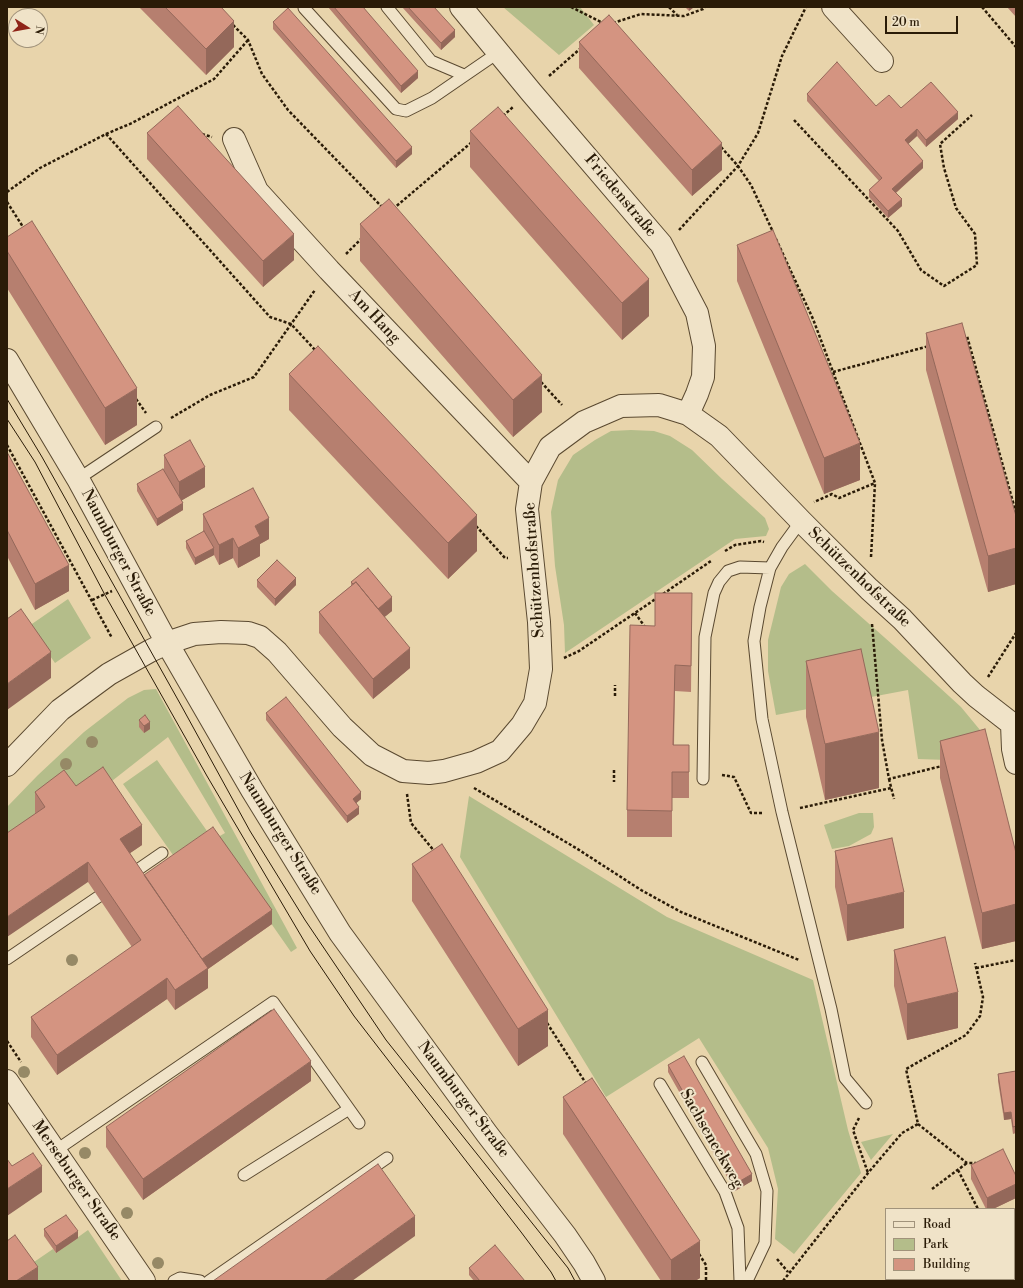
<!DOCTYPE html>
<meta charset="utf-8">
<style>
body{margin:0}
#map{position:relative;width:1023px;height:1288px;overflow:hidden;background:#e8d4ab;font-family:"Libre Bodoni",serif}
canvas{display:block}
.frame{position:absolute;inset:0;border:8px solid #2a1b07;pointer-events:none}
.legend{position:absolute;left:885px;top:1208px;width:130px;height:72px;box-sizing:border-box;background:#f0e3c8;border:1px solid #a1937b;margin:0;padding:5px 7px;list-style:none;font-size:12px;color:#2a1b07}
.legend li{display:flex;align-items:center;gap:8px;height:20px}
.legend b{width:20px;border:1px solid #a1937b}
.north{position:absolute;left:8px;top:8px;width:40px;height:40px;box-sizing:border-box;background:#f0e3c8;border:1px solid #a1937b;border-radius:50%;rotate:101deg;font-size:11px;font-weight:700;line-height:16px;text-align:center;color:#2a1b07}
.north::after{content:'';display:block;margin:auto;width:14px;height:18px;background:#8f2418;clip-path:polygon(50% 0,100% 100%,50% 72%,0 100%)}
.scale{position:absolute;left:885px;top:16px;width:73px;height:18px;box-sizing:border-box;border:2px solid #2a1b07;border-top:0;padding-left:5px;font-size:12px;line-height:14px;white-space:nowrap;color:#2a1b07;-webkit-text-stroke:3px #f0e3c8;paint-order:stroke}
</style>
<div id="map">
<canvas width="1023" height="1288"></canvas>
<div class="frame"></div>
<ul class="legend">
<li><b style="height:5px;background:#f0e3c8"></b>Road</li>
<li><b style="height:11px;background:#b4bd8a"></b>Park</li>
<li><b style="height:11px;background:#d49481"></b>Building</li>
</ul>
<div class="north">N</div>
<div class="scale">20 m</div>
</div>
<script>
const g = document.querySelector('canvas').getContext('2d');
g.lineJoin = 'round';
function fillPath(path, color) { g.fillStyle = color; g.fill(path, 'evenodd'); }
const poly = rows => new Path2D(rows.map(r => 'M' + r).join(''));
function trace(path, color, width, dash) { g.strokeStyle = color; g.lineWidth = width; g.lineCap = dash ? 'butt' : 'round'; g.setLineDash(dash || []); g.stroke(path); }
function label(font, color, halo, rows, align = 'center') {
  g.font = font + ' "Libre Bodoni",serif'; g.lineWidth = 4; g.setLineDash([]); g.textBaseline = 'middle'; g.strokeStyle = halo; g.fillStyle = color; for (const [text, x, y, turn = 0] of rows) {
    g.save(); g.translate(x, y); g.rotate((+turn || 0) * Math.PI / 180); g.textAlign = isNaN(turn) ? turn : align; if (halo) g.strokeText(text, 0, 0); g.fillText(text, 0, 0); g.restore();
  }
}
const green = poly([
 [503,7,580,7,594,25,559,55],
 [631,430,654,431,670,436,692,450,722,479,765,518,769,529,766,536,735,539,565,653,564,625,555,566,551,512,558,480,573,455,595,440,611,431],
 [805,564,832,591,893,645,961,707,980,730,991,749,947,760,918,759,908,690,776,715,768,671,768,640,781,587,789,574],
 [68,599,91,638,55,663,29,626],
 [156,689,297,948,291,952,213,840,225,833,168,737,103,788,7,853,7,807,38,775,84,732,128,698,144,690],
 [157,760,207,831,173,855,123,784],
 [469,796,667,917,813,980,848,1130,861,1173,794,1254,775,1239,778,1189,768,1148,699,1038,606,1097,460,857],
 [859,813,873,813,874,827,871,834,849,846,832,849,824,825],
 [893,1134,871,1160,861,1142],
 [88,1230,122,1281,37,1281,34,1262,53,1249,56,1253]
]);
const path = poly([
 [571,7,603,23],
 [669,7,677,15],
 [982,7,1016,47],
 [613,23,641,14,684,16,703,9,705,7],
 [233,25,248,40,262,74,288,110,383,208],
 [549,76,581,48],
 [503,116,513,107],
 [794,120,898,231,921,270,944,286,977,265,975,234,956,208,944,168,940,144,972,115],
 [106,134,270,317,291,324,316,351],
 [202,134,212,137],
 [721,147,738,166,751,185,773,232],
 [7,192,40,168,106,134,132,123,214,79,248,40],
 [7,202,25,230],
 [393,209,472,142],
 [679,230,738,166,758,133,782,56,806,7],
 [776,239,813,319,875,483,839,498,832,494,814,502],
 [346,254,362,238],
 [963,337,967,336,1016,513],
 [833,372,929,346],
 [541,382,562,405],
 [136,399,146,413],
 [171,418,210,395,254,377,315,290],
 [7,445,112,638],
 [476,526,505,558,508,558],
 [725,551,735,545,761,541,764,542],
 [871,557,875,483],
 [663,594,711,561],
 [92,600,112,591],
 [635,613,645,627],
 [872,624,882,740,889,779,942,766],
 [564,658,579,651,657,598],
 [988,677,1016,633],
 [615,696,615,685],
 [614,770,614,782],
 [722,775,734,777,751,813,763,813],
 [889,779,894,799],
 [474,788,576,848,641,890,681,912,799,960],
 [407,794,411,823,435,852],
 [800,808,891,788],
 [976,968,1016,960],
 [547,1023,587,1085],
 [7,1041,21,1062],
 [859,1118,853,1130,868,1173],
 [918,1124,967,1163,976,1163],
 [958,1170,978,1209],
 [932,1189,967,1163],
 [699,1254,706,1265,706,1281],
 [777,1259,788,1272],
 [783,1281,868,1173,902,1133,918,1124,906,1069,966,1035,980,1016,983,997,975,963]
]);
const service = poly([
 [387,7,431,61,464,75],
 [304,8,396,109,406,111,432,98,499,52],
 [78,479,156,427],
 [801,521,782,547,770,568,760,607,754,641,762,719,782,812,831,1009,845,1078,866,1103],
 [703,779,705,637,714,593,719,582,728,571,740,567,770,568],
 [130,875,162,853],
 [7,959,98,897],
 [702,1062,756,1154,767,1191,765,1243,747,1281],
 [660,1084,725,1192,738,1228,740,1281],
 [55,1151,273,1002,359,1123],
 [244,1175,349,1109],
 [174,1281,180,1278,200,1281],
 [209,1281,387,1158]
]);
const minor = poly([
 [461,7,531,92,661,244,697,313,704,346,703,377,697,394,688,414],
 [833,7,882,61],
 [234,139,257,191,329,270,531,482],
 [1012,724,1013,749,1016,763],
 [7,765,60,710,109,674,150,651,167,643,194,634,221,632,248,633,260,637,277,652,342,727,372,755,403,771,429,773,444,771,476,762,500,751,522,725,535,703,541,669,539,622,527,509,531,482,550,447,584,422,621,406,659,405,688,414,719,436,801,521,869,589,902,619,962,683,976,696,1012,724,1016,725],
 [7,1081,144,1281]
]);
const tertiary = poly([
 [7,360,78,479,167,643,252,790,340,933,487,1134,565,1235,584,1263,594,1281]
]);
const tram = poly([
 [7,399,42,457,182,707,250,831,305,920,386,1040,568,1268,575,1281],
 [7,419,35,462,105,595,207,776,310,951,354,1016,521,1232,551,1272,556,1281]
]);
const trees = [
 [92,742],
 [66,764],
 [72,960],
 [24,1072],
 [85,1153],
 [127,1213],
 [158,1263]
];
const wall = poly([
 [139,7,221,7,234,47,206,75],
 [328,7,363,7,418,78,401,93],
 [402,7,434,7,455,37,441,50],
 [685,7,694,7,689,11],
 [1007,7,1016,7,1016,17],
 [273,22,412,154,396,168,273,29],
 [579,42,722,170,692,196,579,68],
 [807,94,876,106,901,108,958,119,926,147,917,136,908,144,923,168,896,193,902,206,888,218,869,197,869,190,879,181,807,101],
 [470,131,649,316,622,340,470,167],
 [147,133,294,260,263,287,147,159],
 [360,224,542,412,513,437,360,261],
 [7,237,137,425,105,445,7,288],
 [737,245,860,480,824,494,737,281],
 [926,333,1016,516,1016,584,988,592,926,370],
 [289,374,477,551,448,579,289,410],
 [7,452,69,591,35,610,7,556],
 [164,455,205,487,182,500,183,510,157,526,137,491,137,484,164,469],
 [203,514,269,539,260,544,260,556,238,568,233,558,219,565,214,555,195,565,186,548,186,541,203,532],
 [257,580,296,585,275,606,257,587],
 [351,582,392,611,384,617,410,668,373,699,319,633,319,612,351,586],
 [692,593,691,692,675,691,674,745,689,745,689,798,672,798,672,837,627,837,627,810,655,626],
 [806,661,879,788,825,800,806,717],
 [266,713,361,799,356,803,359,814,347,823,266,720],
 [139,720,150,729,144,733,139,727],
 [940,741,1016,853,1016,941,982,949,940,778],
 [76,786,142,845,130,853,144,875,272,924,208,969,208,988,175,1010,167,999,57,1075,31,1037,31,1017,132,947,88,882,35,813,35,792],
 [835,851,904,928,847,941,835,887],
 [412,864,548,1046,518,1066,412,901],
 [894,950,958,1028,907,1040,894,986],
 [668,1065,752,1181,735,1191,668,1072],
 [1016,1071,1016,1133,1013,1134,1011,1119,1004,1120,998,1081,998,1074],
 [311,1081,143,1200,106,1147,106,1127],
 [563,1097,700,1278,695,1281,661,1281,563,1134],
 [971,1165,1016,1176,1016,1198,993,1209,986,1209,971,1179],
 [44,1229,78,1238,56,1253,44,1236],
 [469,1268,525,1281,474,1281,469,1275],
 [930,1279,976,1279,974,1281,932,1281]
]);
const shadedWall = poly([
 [689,7,694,7,689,11],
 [234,21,234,47,206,75,206,49],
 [455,30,455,37,441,50,441,43],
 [418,71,418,78,401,93,401,86],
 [958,112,958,119,926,147,926,140],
 [917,129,917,136,905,147,905,140],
 [722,143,722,170,692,196,692,170],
 [412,147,412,154,396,168,396,161],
 [923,161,923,168,892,196,892,189],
 [902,199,902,206,888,218,888,211],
 [294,234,294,260,263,287,263,261],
 [649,279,649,316,622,340,622,303],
 [542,375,542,412,513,437,513,400],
 [137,388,137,425,105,445,105,408],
 [860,443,860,480,824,494,824,458],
 [205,467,205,487,179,502,179,482],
 [183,503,183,510,157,526,157,519],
 [477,515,477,551,448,579,448,543],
 [269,518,269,539,260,544,260,556,238,568,238,548,255,526],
 [233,538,233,558,219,565,219,545],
 [214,548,214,555,195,565,195,558],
 [1016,548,1016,584,988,592,988,556],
 [69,565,69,591,35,610,35,584],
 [296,578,296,585,275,606,275,599],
 [392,597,392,611,375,625,375,611],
 [410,648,410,668,373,699,373,679],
 [51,652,51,678,7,710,7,684],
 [150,722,150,729,144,733,144,726],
 [879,732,879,788,825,800,825,744],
 [361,792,361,799,353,806,353,799],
 [359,807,359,814,347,823,347,816],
 [142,825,142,845,120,860,120,839],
 [88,862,88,882,7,937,7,917],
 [904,892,904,928,847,941,847,905],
 [1016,904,1016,941,982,949,982,913],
 [272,910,272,924,208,969,208,988,175,1010,175,990,199,961],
 [167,978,167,999,57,1075,57,1055],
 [958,992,958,1028,907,1040,907,1004],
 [548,1010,548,1046,518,1066,518,1029],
 [311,1061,311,1081,143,1200,143,1179],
 [1011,1112,1011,1119,1004,1120,1004,1113],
 [42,1166,42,1192,7,1216,7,1189],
 [752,1174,752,1181,735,1191,735,1184],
 [1016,1184,1016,1198,993,1209,987,1209,987,1198],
 [415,1216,415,1236,352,1281,324,1281],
 [78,1231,78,1238,56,1253,56,1246],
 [700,1241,700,1278,695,1281,671,1281,671,1260],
 [38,1267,38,1281,16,1281],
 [964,1279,976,1279,974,1281,962,1281]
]);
const building = poly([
 [165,7,221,7,234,21,206,49,165,7],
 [334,7,363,7,418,71,401,86,334,7],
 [408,7,434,7,455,30,441,43,408,7],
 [288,8,412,147,396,161,273,22,288,8],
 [609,15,722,143,692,170,579,42,609,15],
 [837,62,876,106,889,95,901,108,931,82,958,112,926,140,917,129,905,140,923,161,892,189,902,199,888,211,869,190,882,178,807,94,837,62],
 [178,106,294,234,263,261,147,133,178,106],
 [498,107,649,279,622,303,470,131,498,107],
 [389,199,542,375,513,400,360,224,389,199],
 [32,221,137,388,105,408,7,251,7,237,32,221],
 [773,230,860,443,824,458,737,245,773,230],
 [962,323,1016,516,1016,548,988,556,926,333,962,323],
 [318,346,477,515,448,543,289,374,318,346],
 [190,440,205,467,179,482,164,455,190,440],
 [7,452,69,565,35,584,7,530,7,452],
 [163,469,183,503,157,519,137,484,163,469],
 [253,488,269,518,255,526,260,536,238,548,233,538,219,545,203,514,253,488],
 [204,531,214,548,195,558,186,541,204,531],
 [277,560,296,578,275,599,257,580,277,560],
 [368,568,392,597,378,609,356,582,353,584,351,582,368,568],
 [356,582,410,648,373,679,319,612,356,582],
 [655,593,692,593,691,666,675,665,673,745,689,745,689,772,672,772,672,811,627,810,630,625,655,626,655,593],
 [21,609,51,652,7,684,7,619,21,609],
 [861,649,879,732,825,744,806,661,861,649],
 [286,697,361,792,353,799,359,807,347,816,266,713,286,697],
 [145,715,150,722,144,726,139,720,145,715],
 [985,729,1016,853,1016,904,982,913,940,741,985,729],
 [103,767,142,825,120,839,208,968,175,990,167,978,57,1055,31,1017,141,940,88,862,7,917,7,833,45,807,35,792,64,770,76,786,103,767],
 [213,827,272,910,202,959,144,875,213,827],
 [892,838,904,892,847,905,835,851,892,838],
 [442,844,548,1010,518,1029,412,864,442,844],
 [945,937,958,992,907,1004,894,950,945,937],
 [274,1009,311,1061,143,1179,106,1127,274,1009],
 [684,1056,752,1174,735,1184,668,1065,684,1056],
 [1016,1071,1016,1126,1013,1127,1011,1112,1004,1113,998,1074,1016,1071],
 [592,1078,700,1241,671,1260,563,1097,592,1078],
 [1003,1149,1016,1176,1016,1184,987,1198,971,1165,1003,1149],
 [33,1153,42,1166,7,1189,7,1159,12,1166,33,1153],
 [378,1164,415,1216,324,1281,213,1281,378,1164],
 [66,1215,78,1231,56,1246,44,1229,66,1215],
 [15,1235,38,1267,16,1281,7,1281,7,1241,15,1235],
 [495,1245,525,1281,480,1281,469,1268,495,1245],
 [946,1279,964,1279,962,1281,949,1281,946,1279]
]);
const streetNames = [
 ["Friedenstraße",620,196,50],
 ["Am Hang",374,317,47],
 ["Naumburger Straße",118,553,62],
 ["Schützenhofstraße",535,570,-94],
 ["Schützenhofstraße",859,578,44],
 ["Naumburger Straße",280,834,58],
 ["Naumburger Straße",463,1100,53],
 ["Sachseneckweg",711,1139,60],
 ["Merseburger Straße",76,1181,55]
];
fillPath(green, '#b4bd8a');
trace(service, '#5a4930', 13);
trace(minor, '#5a4930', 24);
trace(tertiary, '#5a4930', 24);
trace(path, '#2a1b07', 2.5, [3, 2]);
trace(service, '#f0e3c8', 11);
trace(minor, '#f0e3c8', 22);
trace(tertiary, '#f0e3c8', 22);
trace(tram, '#2a1b07', 1);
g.fillStyle = '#968966';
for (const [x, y] of trees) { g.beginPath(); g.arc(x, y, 6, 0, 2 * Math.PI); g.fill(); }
fillPath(wall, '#b67f6f');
fillPath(shadedWall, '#94685a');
fillPath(building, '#d49481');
trace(building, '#94685a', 1);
label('16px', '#2a1b07', '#f0e3c8', streetNames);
</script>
